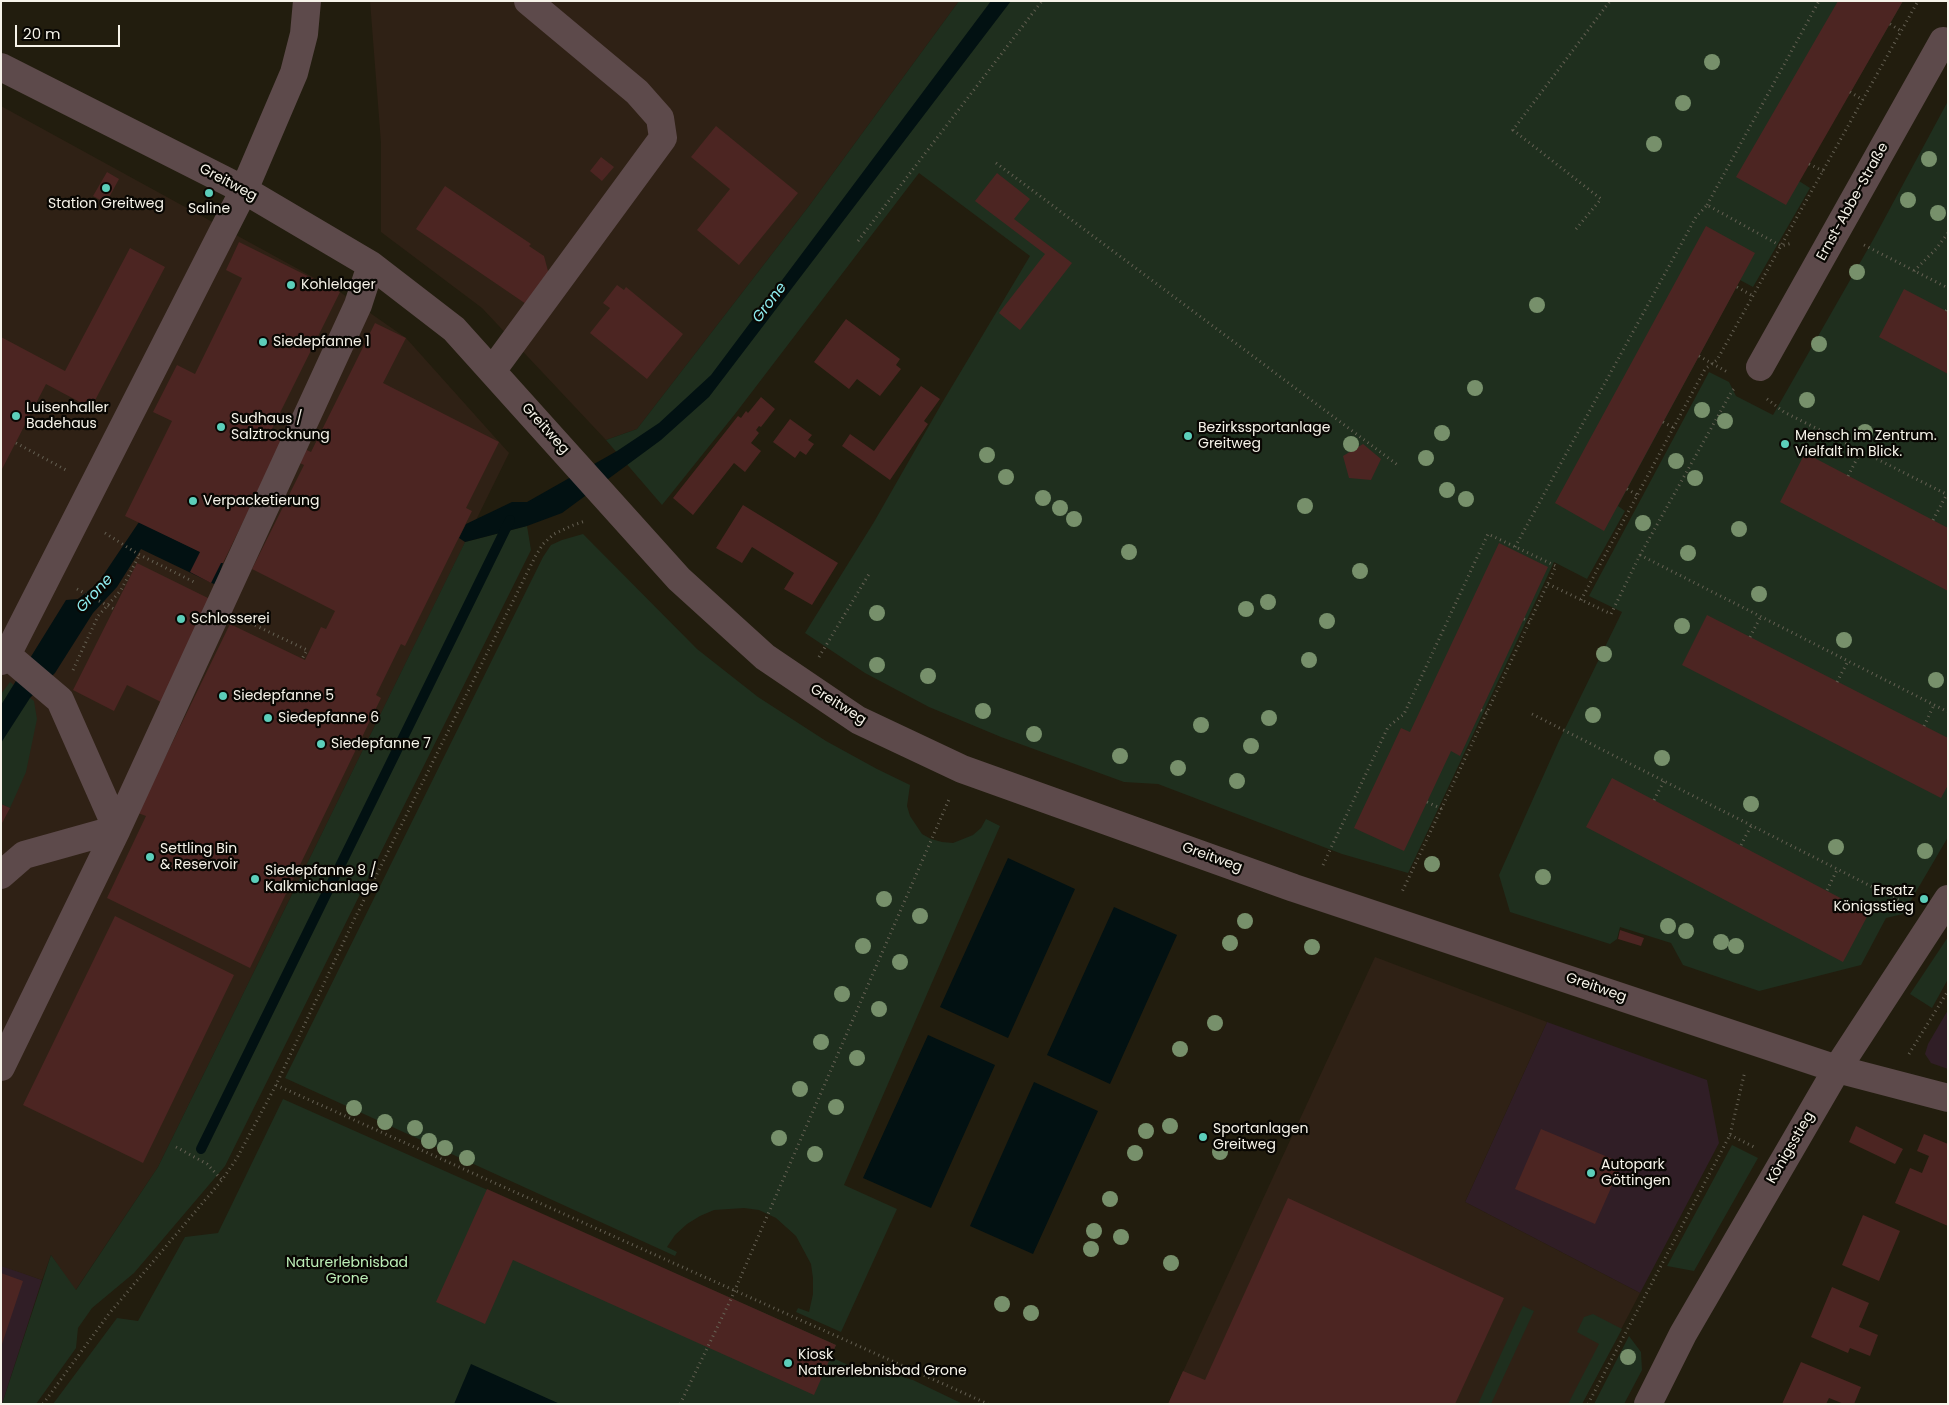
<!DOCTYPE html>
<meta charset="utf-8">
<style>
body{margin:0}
#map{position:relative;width:1949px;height:1405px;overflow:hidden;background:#221d0e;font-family:Poppins,sans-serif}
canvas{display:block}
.frame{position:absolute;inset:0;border:2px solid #f6f3e9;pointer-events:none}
.scale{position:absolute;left:15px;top:25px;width:105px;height:22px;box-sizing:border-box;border:2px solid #f6f3e9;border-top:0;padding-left:6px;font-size:15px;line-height:18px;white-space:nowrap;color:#f6f3e9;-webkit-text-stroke:4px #090703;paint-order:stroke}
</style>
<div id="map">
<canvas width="1949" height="1405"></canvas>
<div class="frame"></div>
<div class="scale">20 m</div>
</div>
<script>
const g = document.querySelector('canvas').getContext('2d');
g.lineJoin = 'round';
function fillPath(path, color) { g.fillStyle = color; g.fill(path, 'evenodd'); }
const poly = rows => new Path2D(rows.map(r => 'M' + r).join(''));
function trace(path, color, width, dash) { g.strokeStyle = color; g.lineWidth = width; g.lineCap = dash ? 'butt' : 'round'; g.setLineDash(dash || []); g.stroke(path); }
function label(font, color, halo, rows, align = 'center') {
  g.font = font + ' Poppins,sans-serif'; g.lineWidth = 4.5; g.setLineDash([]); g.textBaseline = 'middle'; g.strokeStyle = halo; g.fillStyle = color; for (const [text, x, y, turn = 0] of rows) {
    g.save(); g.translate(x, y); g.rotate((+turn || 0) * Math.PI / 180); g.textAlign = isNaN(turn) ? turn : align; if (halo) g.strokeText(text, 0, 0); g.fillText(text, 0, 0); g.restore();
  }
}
const commercial = poly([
 [1948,1010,1948,1069,1931,1063,1925,1054,1928,1044],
 [1547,1022,1707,1080,1719,1143,1640,1293,1465,1202],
 [1,1265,42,1280,2,1404,1,1404]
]);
const industrial = poly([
 [370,1,959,1,809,206,637,429,606,440,482,308,381,232,381,143],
 [1,106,340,292,406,338,509,453,158,1167,75,1291,51,1255,42,1280,1,1266],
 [1375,957,1547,1022,1465,1202,1640,1293,1582,1404,1168,1404]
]);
const green = poly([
 [959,1,1903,1,1799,181,1810,188,1753,287,1740,280,1618,506,1625,511,1587,579,1554,562,1408,873,1342,854,1158,784,1124,782,1001,737,929,707,865,673,805,633,874,522,942,403,1030,256,919,173,735,414,662,505,606,440,637,429,809,206],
 [1948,101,1948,837,1903,914,1886,918,1861,965,1759,991,1683,965,1671,943,1620,927,1617,939,1610,944,1510,912,1499,875,1558,743,1622,612,1589,596,1709,372,1729,382,1736,396,1773,415,1873,240],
 [527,526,531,550,225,1166,134,1273,92,1308,78,1328,76,1348,36,1404,2,1404,51,1255,76,1290,158,1167,465,542],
 [583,534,697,649,758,697,826,741,877,769,910,785,907,806,910,816,922,834,931,839,942,842,953,843,973,835,981,828,986,819,1000,826,844,1185,897,1209,841,1332,796,1312,798,1308,809,1312,813,1294,813,1278,811,1264,796,1236,776,1218,759,1210,744,1208,714,1210,700,1216,687,1224,675,1235,667,1247,677,1252,675,1256,285,1078,543,557,551,545,562,540],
 [10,682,34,701,37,719,26,772,10,808,1,804,1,694],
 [1948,937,1948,979,1932,1008,1910,994],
 [283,1099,836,1345,831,1357,861,1371,889,1373,913,1380,963,1404,53,1404,117,1318,138,1321,185,1237,218,1233],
 [1732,1145,1758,1158,1694,1271,1667,1266],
 [1523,1306,1534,1311,1491,1404,1478,1404],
 [1593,1314,1622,1329,1582,1404,1568,1404,1599,1344,1577,1332,1584,1317],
 [1629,1336,1641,1352,1642,1370,1624,1404,1594,1404]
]);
const water = poly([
 [991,1,1011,1,709,397,661,440,562,513,527,526,465,542,459,538,466,524,512,502,527,502,617,451,659,423,711,375],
 [139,522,223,563,216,585,141,549,117,587,93,613,55,673,30,698,1,743,1,705,66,600,78,599,98,583],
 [1008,858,1075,889,1008,1038,940,1007],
 [1114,907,1177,935,1110,1084,1047,1055],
 [928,1035,995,1065,931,1208,863,1178],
 [1034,1082,1098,1111,1033,1254,970,1226],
 [471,1364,560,1404,454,1404]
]);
const stream = poly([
 [201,1149,510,520]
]);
const building = poly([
 [1838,1,1903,1,1786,205,1736,177],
 [716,126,798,193,739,265,697,230,730,189,691,157],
 [601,157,614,167,602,181,590,171],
 [107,172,119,179,106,203,93,196],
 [997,173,1030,199,1014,219,1072,263,1020,330,999,313,1045,254,975,201],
 [445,186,531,244,529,246,544,256,549,275,529,306,416,229],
 [1706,226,1755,253,1604,531,1555,503],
 [239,242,340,292,270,433,311,452,375,323,406,338,383,383,499,442,466,508,472,511,405,646,401,644,376,695,381,698,250,968,107,898,146,816,138,813,230,624,305,660,321,627,326,629,335,611,252,569,304,465,277,452,223,563,221,563,211,583,190,572,200,552,125,516,172,421,153,412,177,365,195,374,242,278,226,270],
 [130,248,165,267,91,408,46,384,1,471,1,337,65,371],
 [617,285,624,290,626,287,683,334,647,379,590,333,610,308,603,303],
 [1904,289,1948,312,1948,374,1879,337],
 [846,319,900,359,896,365,901,369,880,396,857,379,849,389,814,362],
 [921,386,940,399,924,421,928,424,890,480,842,446,850,434,874,451],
 [761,397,775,409,761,427,759,426,756,430,759,433,751,443,761,451,745,472,734,463,693,515,673,498,738,416,741,418,746,411,748,413],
 [790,419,812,435,808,440,814,444,806,455,800,451,795,458,773,442],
 [1363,444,1381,459,1371,480,1349,478,1343,456],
 [1805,453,1948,528,1948,591,1780,502],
 [743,505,838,563,812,605,784,589,794,573,752,547,742,563,716,548],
 [1499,543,1548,567,1460,756,1451,751,1404,851,1354,828,1401,728,1410,732],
 [137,563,212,600,161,702,127,685,114,711,73,690],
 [1707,615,1948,738,1948,785,1941,798,1682,665],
 [1612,778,1869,913,1843,962,1586,827],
 [1,804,10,808,1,825],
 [115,916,234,975,143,1163,23,1105],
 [1620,930,1644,938,1641,946,1618,939],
 [1856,1126,1903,1149,1895,1164,1849,1142],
 [1541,1129,1622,1163,1595,1224,1515,1189],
 [1924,1134,1948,1144,1948,1226,1895,1203,1910,1168,1922,1173,1929,1156,1917,1151],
 [487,1189,836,1345,814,1395,513,1260,485,1324,436,1302],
 [1288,1198,1504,1298,1455,1404,1168,1404,1183,1371,1205,1380],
 [1863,1215,1900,1231,1879,1281,1842,1265],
 [1,1273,23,1281,2,1344,1,1344],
 [1832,1287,1869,1303,1859,1327,1878,1335,1870,1356,1850,1348,1848,1353,1811,1337],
 [1801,1362,1861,1387,1854,1404,1844,1404,1829,1398,1826,1404,1782,1404]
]);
const path = poly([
 [1890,24,1901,31],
 [1850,92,1863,100],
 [996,163,1399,466],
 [1809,164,1823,171],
 [1707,205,1819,1],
 [1576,229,1601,199,1513,130,1610,1],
 [858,241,1042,1],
 [1864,245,1948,288],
 [1914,271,1936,249,1948,233],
 [1737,287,1753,296],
 [1946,311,1948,308],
 [1699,356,1729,373],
 [1767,399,1784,412,1948,495],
 [1663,422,1674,428],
 [16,443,66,470],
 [1848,476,1861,451],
 [1627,489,1637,495],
 [1933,520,1947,494],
 [105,533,138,554,196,583],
 [1515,547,1696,217,1707,205,1781,246,1792,243],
 [1640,555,1948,712],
 [1548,584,1611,614,1640,555,1732,391,1736,387],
 [77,589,114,609],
 [1581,600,1705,369,1717,360,1918,1],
 [1524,619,1530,622],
 [246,621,307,650,302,659],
 [1750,637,1761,616],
 [819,657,869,574],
 [73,670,98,616,121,590,140,554],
 [1837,682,1848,661],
 [1481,710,1487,713],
 [1532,714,1906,904],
 [1924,726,1934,705],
 [1654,800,1664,781],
 [1427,802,1442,809],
 [1741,845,1751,826],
 [1323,865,1388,727,1404,714,1488,534,1556,566,1402,892],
 [1827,890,1837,870],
 [1909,1054,1948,991],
 [276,1085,988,1404],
 [1730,1135,1754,1147],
 [176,1147,207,1164,222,1180],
 [43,1404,108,1315,222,1180,237,1158,276,1085,354,920,535,557,543,544,554,534,571,526,585,521],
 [680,1404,731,1299,950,797],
 [1588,1404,1730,1135,1745,1071]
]);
const minor = poly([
 [1,67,244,190,371,265,454,329,679,579,765,657,858,720,962,769,1294,888,1837,1069,1948,1098],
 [1760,367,1943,41,1948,44],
 [492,371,663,138,660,118,637,92,528,1],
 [1,661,7,655,244,190,294,73,304,34,307,1],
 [1,875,24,855,117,829,358,305,371,265],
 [1,1067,117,829,60,700,7,655],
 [1648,1404,1683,1334,1837,1069,1948,899]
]);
const trees = [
 [1712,62],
 [1683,103],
 [1654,144],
 [1929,159],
 [1908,200],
 [1938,213],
 [1857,272],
 [1537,305],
 [1819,344],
 [1475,388],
 [1807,400],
 [1702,410],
 [1725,421],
 [1865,432],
 [1442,433],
 [1351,444],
 [987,455],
 [1426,458],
 [1676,461],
 [1006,477],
 [1695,478],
 [1447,490],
 [1043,498],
 [1466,499],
 [1305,506],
 [1060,508],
 [1074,519],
 [1643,523],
 [1739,529],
 [1129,552],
 [1688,553],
 [1360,571],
 [1759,594],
 [1268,602],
 [1246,609],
 [877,613],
 [1327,621],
 [1682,626],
 [1844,640],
 [1604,654],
 [1309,660],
 [877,665],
 [928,676],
 [1936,680],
 [983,711],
 [1593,715],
 [1269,718],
 [1201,725],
 [1034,734],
 [1251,746],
 [1120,756],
 [1662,758],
 [1178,768],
 [1237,781],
 [1751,804],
 [1836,847],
 [1925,851],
 [1432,864],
 [1543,877],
 [884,899],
 [920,916],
 [1245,921],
 [1668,926],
 [1686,931],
 [1721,942],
 [1230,943],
 [863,946],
 [1736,946],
 [1312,947],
 [900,962],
 [842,994],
 [879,1009],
 [1215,1023],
 [821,1042],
 [1180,1049],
 [857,1058],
 [800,1089],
 [836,1107],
 [354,1108],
 [385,1122],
 [1170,1126],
 [415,1128],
 [1146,1131],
 [779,1138],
 [429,1141],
 [445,1148],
 [1220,1152],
 [1135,1153],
 [815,1154],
 [467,1158],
 [1110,1199],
 [1094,1231],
 [1121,1237],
 [1091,1249],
 [1171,1263],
 [1002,1304],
 [1031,1313],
 [1628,1357]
];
const markers = [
 [106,188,5,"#5cceba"],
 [209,193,5,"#5cceba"],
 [291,285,5,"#5cceba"],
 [263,342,5,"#5cceba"],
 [16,416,5,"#5cceba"],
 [221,427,5,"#5cceba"],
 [1188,436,5,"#5cceba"],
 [1785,444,5,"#5cceba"],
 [193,501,5,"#5cceba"],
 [181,619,5,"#5cceba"],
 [223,696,5,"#5cceba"],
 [268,718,5,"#5cceba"],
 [321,744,5,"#5cceba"],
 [150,857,5,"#5cceba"],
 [255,879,5,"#5cceba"],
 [1924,899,5,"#5cceba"],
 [1203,1137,5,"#5cceba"],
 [1591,1173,5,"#5cceba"],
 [788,1363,5,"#5cceba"]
];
const streetNames = [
 ["Greitweg",228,183,28],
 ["Ernst-Abbe-Straße",1853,202,-61],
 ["Greitweg",545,429,48],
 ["Greitweg",838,705,32],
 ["Greitweg",1212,858,20],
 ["Greitweg",1596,988,19],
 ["Königsstieg",1791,1148,-60]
];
const poiNames = [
 ["Station Greitweg",106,204,"center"],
 ["Saline",209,209,"center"],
 ["Kohlelager",301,285],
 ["Siedepfanne 1",273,342],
 ["Luisenhaller",26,408],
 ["Badehaus",26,424],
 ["Sudhaus /",231,419],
 ["Salztrocknung",231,435],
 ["Bezirkssportanlage",1198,428],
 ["Greitweg",1198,444],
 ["Mensch im Zentrum.",1795,436],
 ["Vielfalt im Blick.",1795,452],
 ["Verpacketierung",203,501],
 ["Schlosserei",191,619],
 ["Siedepfanne 5",233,696],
 ["Siedepfanne 6",278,718],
 ["Siedepfanne 7",331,744],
 ["Settling Bin",160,849],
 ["& Reservoir",160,865],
 ["Siedepfanne 8 /",265,871],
 ["Kalkmichanlage",265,887],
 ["Ersatz",1914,891,"right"],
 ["Königsstieg",1914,907,"right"],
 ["Sportanlagen",1213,1129],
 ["Greitweg",1213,1145],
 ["Autopark",1601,1165],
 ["Göttingen",1601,1181],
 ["Kiosk",798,1355],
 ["Naturerlebnisbad Grone",798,1371]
];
const parkNames = [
 ["Naturerlebnisbad",347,1263],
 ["Grone",347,1279]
];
const waterNames = [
 ["Grone",770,303,-53],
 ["Grone",95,594,-47]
];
fillPath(commercial, '#301e26');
fillPath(industrial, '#2f2115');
fillPath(green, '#1f2f1e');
fillPath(water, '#021112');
trace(stream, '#021112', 10);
fillPath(building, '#4c2522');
trace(path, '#656053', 3, [1, 4]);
trace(minor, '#5d4a4b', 28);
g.fillStyle = '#77906b';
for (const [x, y] of trees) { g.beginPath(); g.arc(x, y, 8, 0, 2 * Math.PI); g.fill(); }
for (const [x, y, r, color] of markers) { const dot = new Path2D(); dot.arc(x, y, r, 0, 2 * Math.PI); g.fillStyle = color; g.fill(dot); trace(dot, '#090703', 2); }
label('14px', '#f6f3e9', '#090703', streetNames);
label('14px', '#f6f3e9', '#090703', poiNames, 'left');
label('14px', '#bceeb7', '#090703', parkNames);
label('italic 15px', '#8feef1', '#090703', waterNames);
</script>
